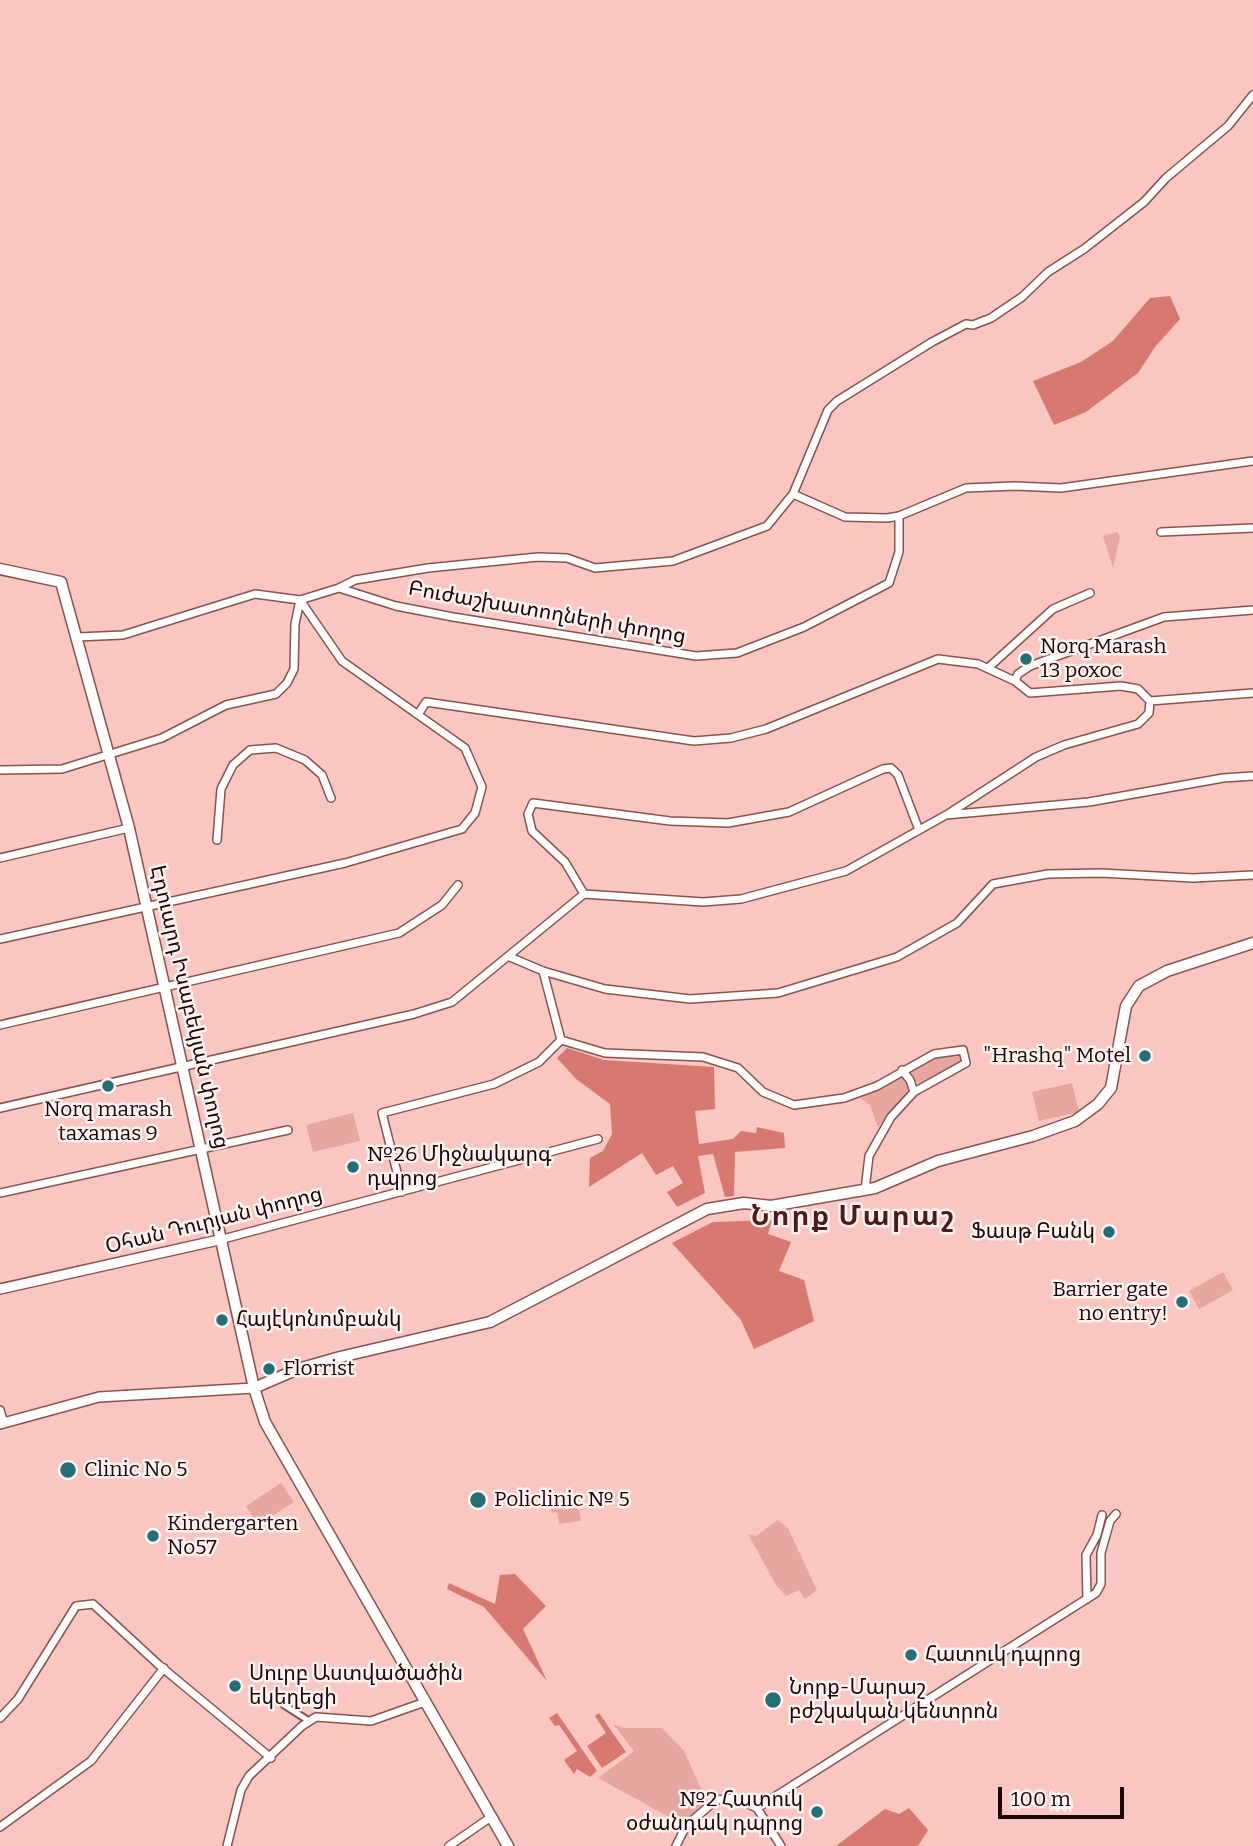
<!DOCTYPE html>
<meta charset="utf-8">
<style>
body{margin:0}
#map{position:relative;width:1253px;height:1846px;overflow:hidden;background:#f9c6c1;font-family:Bitter,serif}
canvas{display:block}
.scale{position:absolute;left:998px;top:1787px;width:126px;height:32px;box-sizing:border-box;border:4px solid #1b0706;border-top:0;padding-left:9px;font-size:21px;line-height:24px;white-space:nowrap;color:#1b0706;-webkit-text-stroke:5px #fff2f0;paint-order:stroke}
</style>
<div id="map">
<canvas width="1253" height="1846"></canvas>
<div class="scale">100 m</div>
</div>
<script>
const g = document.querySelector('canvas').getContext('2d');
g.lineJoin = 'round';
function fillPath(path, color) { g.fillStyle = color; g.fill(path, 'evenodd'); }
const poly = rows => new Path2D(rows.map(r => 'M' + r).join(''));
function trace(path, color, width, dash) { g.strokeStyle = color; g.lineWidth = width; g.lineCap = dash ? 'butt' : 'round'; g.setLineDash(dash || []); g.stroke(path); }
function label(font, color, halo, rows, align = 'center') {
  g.font = font + ' Bitter,"Noto Sans Armenian",serif'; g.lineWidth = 5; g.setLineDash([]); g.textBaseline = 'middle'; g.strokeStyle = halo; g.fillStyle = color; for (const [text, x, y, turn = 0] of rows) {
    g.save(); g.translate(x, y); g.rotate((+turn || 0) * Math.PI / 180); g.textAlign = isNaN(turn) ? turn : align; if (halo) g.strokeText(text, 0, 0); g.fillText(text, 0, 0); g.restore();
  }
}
const green = poly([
 [1117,532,1120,537,1113,568,1103,536],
 [961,1053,964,1061,958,1066,920,1084,912,1079,911,1069,939,1055],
 [902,1075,906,1079,909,1090,878,1127,870,1105,861,1098],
 [1072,1083,1079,1112,1039,1121,1032,1092],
 [353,1113,360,1141,313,1152,306,1125],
 [1223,1272,1233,1290,1199,1309,1189,1291],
 [281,1483,294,1502,258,1525,246,1506],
 [578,1502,581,1521,559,1524,557,1512,552,1513,550,1506,560,1504,567,1510,573,1503],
 [778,1520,788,1528,817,1590,805,1599,799,1590,786,1596,776,1585,748,1534,756,1536],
 [613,1724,624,1728,662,1728,684,1751,707,1802,682,1824,598,1778,634,1751]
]);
const forest = poly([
 [1170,296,1180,319,1155,347,1138,373,1086,412,1054,425,1033,381,1081,362,1113,341,1150,298],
 [567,1048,604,1060,714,1067,715,1109,695,1111,699,1144,733,1139,741,1131,756,1133,757,1127,784,1133,785,1148,735,1152,734,1196,725,1197,713,1154,698,1156,705,1193,677,1207,667,1192,683,1183,673,1166,656,1175,642,1153,589,1187,590,1158,603,1151,612,1134,610,1104,576,1079,557,1058],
 [772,1220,768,1234,791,1242,779,1271,804,1280,814,1321,754,1349,741,1320,672,1243,713,1222],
 [515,1574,546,1606,523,1629,547,1681,484,1607,447,1589,449,1583,495,1604,500,1575],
 [557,1713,597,1771,590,1777,577,1769,574,1774,564,1760,577,1751,559,1725,555,1726,549,1718],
 [599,1713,626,1752,602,1768,587,1746,606,1733,595,1716],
 [909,1808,928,1830,918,1846,836,1846,885,1809,899,1814]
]);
const pedestrian = poly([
 [284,1705,309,1721]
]);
const minor = poly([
 [793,494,845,517,887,518,899,516,966,488,1015,486,1061,488,1253,461],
 [1161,532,1253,528],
 [339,588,355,580,428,568,538,557,567,558,595,568,673,561,767,526,793,494,828,410,837,401,932,342,966,324,973,325,991,318,1022,297,1048,272,1084,249,1144,202,1166,178,1228,126,1253,95],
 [77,637,123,635,255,594,300,600,339,588,396,606,453,617,696,656,737,653,804,627,889,583,899,552,899,516],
 [988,668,1053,609,1090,593],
 [1015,681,1018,674,1030,666,1164,617,1253,610],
 [1150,701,1253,693],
 [419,713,426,702,694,741,731,738,766,729,938,659,978,664,1015,681,1030,693,1121,686,1138,689,1150,701],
 [0,770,62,769,162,738,226,705,276,694,287,683,294,669,295,624,300,600],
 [948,814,1036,757,1064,745,1138,724,1149,713,1150,701],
 [217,840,221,789,233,765,250,750,276,748,305,760,322,775,331,798],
 [0,858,129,828],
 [584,894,565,862,532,831,528,814,533,803,670,821,728,823,789,812,883,769,891,768,898,775,919,830],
 [0,939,345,863,462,829,475,813,482,787,465,748,342,661,300,600],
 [510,957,543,971,605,989,690,999,778,993,897,957,957,923,993,884,1048,874,1101,873,1193,878,1253,875],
 [543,971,561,1040],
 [0,1025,399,933,442,905,458,885],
 [561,1040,605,1053,703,1057,738,1068,763,1092,794,1105,844,1098,877,1086,934,1054,963,1050,966,1063,914,1092,891,1117,869,1156,865,1190],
 [902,1070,910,1080,914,1092],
 [0,1108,414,1014,452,1002,584,894,703,902,741,899,846,871,946,815,1089,802,1223,778,1253,776],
 [402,1192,382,1113,494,1084,539,1062,561,1040],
 [0,1193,288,1130],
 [223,1239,598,1139],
 [0,1410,4,1423],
 [1087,1599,1086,1555,1097,1535,1102,1515],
 [0,1718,18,1699,76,1606,93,1604,159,1665,271,1758],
 [757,1808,1096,1593,1101,1584,1101,1553,1110,1521,1116,1514],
 [0,1827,91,1761,164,1668],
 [227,1846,241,1790,249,1776,302,1726,316,1717,371,1721,425,1702],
 [449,1846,491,1817],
 [676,1846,686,1826,716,1800,736,1798,757,1808,781,1846]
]);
const tertiary = poly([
 [0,1289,223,1239],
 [0,1424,99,1397,254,1388]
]);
const secondary = poly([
 [0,569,61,582,64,593,129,828,254,1388,265,1422,508,1846],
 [254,1388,298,1369,340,1357,490,1322,707,1209,744,1203,771,1206,875,1188,938,1161,1033,1136,1075,1121,1098,1104,1111,1088,1126,1006,1139,986,1167,971,1253,943]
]);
const markers = [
 [1026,659,7,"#246e77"],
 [1145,1056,7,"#246e77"],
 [108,1086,7,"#246e77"],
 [353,1167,7,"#246e77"],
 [1109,1232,7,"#246e77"],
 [1182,1302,7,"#246e77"],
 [222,1320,7,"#246e77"],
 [269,1369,7,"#246e77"],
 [68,1470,9,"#246e77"],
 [478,1500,9,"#246e77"],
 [153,1536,7,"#246e77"],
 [911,1655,7,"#246e77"],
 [235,1686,7,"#246e77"],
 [773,1700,9,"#246e77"],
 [817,1812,7,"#246e77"]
];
const streetNames = [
 ["Բուժաշխատողների փողոց",547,613,10],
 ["Էդուարդ Իսաբեկյան փողոց",189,1007,77],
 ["Օհան Դուրյան փողոց",214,1221,-14]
];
const poiNames = [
 ["Norq Marash",1040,647],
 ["13 poxoc",1040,671],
 ["\"Hrashq\" Motel",1131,1056,"right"],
 ["Norq marash",108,1110,"center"],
 ["taxamas 9",108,1134,"center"],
 ["№26 Միջնակարգ",367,1155],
 ["դպրոց",367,1179],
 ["Ֆասթ Բանկ",1095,1232,"right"],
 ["Barrier gate",1168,1290,"right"],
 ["no entry!",1168,1314,"right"],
 ["Հայէկոնոմբանկ",236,1320],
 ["Florrist",283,1369],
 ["Clinic No 5",84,1470],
 ["Policlinic № 5",494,1500],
 ["Kindergarten",167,1524],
 ["No57",167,1548],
 ["Հատուկ դպրոց",925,1655],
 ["Սուրբ Աստվածածին",249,1674],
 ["եկեղեցի",249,1698],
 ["Նորք-Մարաշ",789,1688],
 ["բժշկական կենտրոն",789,1712],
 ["№2 Հատուկ",803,1800,"right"],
 ["օժանդակ դպրոց",803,1824,"right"]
];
const districtNames = [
 ["Նորք Մարաշ",853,1217]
];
fillPath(green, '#e7a7a0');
fillPath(forest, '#d77971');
trace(pedestrian, '#89534e', 9);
trace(minor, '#89534e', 10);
trace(tertiary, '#89534e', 12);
trace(secondary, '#89534e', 13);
trace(pedestrian, '#fff', 5);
trace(minor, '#fff', 7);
trace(tertiary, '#fff', 9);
trace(secondary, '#fff', 10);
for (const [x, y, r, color] of markers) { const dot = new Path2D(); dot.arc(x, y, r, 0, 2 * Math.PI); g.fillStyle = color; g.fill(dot); trace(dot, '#fff2f0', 2.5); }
label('21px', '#1b0706', '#fff2f0', streetNames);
label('21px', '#1b0706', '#fff2f0', poiNames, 'left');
g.letterSpacing = '2px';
label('bold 28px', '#4a1b18', '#fff2f0', districtNames);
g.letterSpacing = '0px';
</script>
